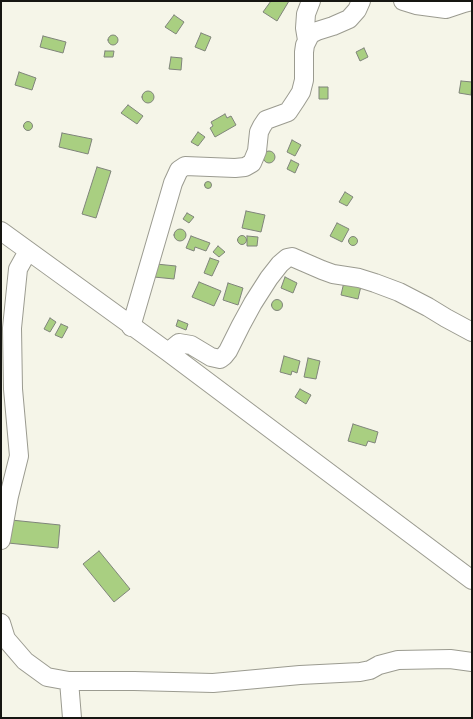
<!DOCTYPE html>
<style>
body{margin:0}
#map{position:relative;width:473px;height:719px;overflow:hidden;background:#f5f5e8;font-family:"Public Sans",sans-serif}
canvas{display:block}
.frame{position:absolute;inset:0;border:2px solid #161612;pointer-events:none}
</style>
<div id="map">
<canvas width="473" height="719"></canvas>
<div class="frame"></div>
</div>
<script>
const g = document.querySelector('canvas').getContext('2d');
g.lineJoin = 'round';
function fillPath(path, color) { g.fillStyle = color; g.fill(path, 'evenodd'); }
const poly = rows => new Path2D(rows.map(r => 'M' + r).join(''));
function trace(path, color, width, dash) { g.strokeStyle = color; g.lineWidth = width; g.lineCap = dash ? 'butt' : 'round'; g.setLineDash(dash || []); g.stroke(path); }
const building = poly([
 [271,1,289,1,277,21,263,12,271,1],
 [174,15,184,22,176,34,165,27,174,15],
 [201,33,211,37,205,51,195,47,201,33],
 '108 40a5 5 0 1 1 10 0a5 5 0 1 1-10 0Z',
 [43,36,66,42,63,53,40,47,43,36],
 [364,48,368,57,360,61,356,52,364,48],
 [105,51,114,51,113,57,104,57,105,51],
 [171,57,182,58,181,70,169,69,171,57],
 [19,72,36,78,32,90,15,85,19,72],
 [461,81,472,82,471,95,459,93,461,81],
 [319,87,328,87,328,99,319,99,319,87],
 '142 97a6 6 0 1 1 12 0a6 6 0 1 1-12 0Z',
 [128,105,143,116,137,124,121,113,128,105],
 [225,114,227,118,231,116,236,125,215,137,210,128,213,126,211,122,225,114],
 '23.5 126a4.5 4.5 0 1 1 9 0a4.5 4.5 0 1 1-9 0Z',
 [198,132,205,137,198,146,191,142,198,132],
 [62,133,92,139,88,154,59,147,62,133],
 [292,140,301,145,295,156,287,152,292,140],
 '263 157a6 6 0 1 1 12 0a6 6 0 1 1-12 0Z',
 [291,160,299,164,295,173,287,169,291,160],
 [97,167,111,171,96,218,82,214,97,167],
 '204.5 185a3.5 3.5 0 1 1 7 0a3.5 3.5 0 1 1-7 0Z',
 [345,192,353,197,347,206,339,202,345,192],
 [246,211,265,215,261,232,242,228,246,211],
 [187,213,194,217,189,223,183,219,187,213],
 [337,223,349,229,342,242,330,236,337,223],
 '174 235a6 6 0 1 1 12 0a6 6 0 1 1-12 0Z',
 '237.5 240a4.5 4.5 0 1 1 9 0a4.5 4.5 0 1 1-9 0Z',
 [191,236,210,243,206,251,195,247,194,251,186,248,191,236],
 [247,236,258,237,257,246,247,246,247,236],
 '348.5 241a4.5 4.5 0 1 1 9 0a4.5 4.5 0 1 1-9 0Z',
 [218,246,225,252,219,257,213,252,218,246],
 [210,258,219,261,212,276,204,273,210,258],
 [156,264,176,266,174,279,154,277,156,264],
 [285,277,297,283,293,293,281,288,285,277],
 [199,282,221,291,214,306,192,297,199,282],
 [344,282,361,286,358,299,341,295,344,282],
 [228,283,243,288,238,305,223,300,228,283],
 '271.5 305a5.5 5.5 0 1 1 11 0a5.5 5.5 0 1 1-11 0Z',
 [50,318,56,322,50,332,44,329,50,318],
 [178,320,188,324,186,330,176,326,178,320],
 [61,324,68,327,62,338,55,335,61,324],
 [284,356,300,361,297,373,292,371,291,375,280,372,284,356],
 [308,358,320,361,316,379,304,377,308,358],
 [300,389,311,395,306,404,295,397,300,389],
 [353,424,378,432,375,443,368,441,366,446,348,441,353,424],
 [11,520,60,525,58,548,8,543,11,520],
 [99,551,130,589,114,602,83,564,99,551]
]);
const minor = poly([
 [403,1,416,5,446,9,464,3,472,1],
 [307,40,305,28,306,14,311,1],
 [1,231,168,352,472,580],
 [131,327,173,183,179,170,185,166,235,168,245,167,252,163,257,151,259,132,262,126,266,120,288,112,296,100,301,92,304,80,304,52,305,45,309,37,311,34,317,31,333,26,349,19,357,10,361,1],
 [168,352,179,343,191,345,211,357,220,359,224,356,228,351,241,325,253,303,269,278,280,264,287,258,292,257,322,270,333,274,359,278,375,283,399,292,428,307,446,318,472,332],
 [1,540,9,496,19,456,13,389,12,328,18,269,28,251],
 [1,623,6,639,25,661,47,677,69,681,134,681,213,683,300,675,360,672,370,670,379,665,398,660,450,659,472,662],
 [69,681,72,718]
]);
fillPath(building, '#a9cf81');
trace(building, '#7f847a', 1);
trace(minor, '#9b9b90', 20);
trace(minor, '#fff', 18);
</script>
